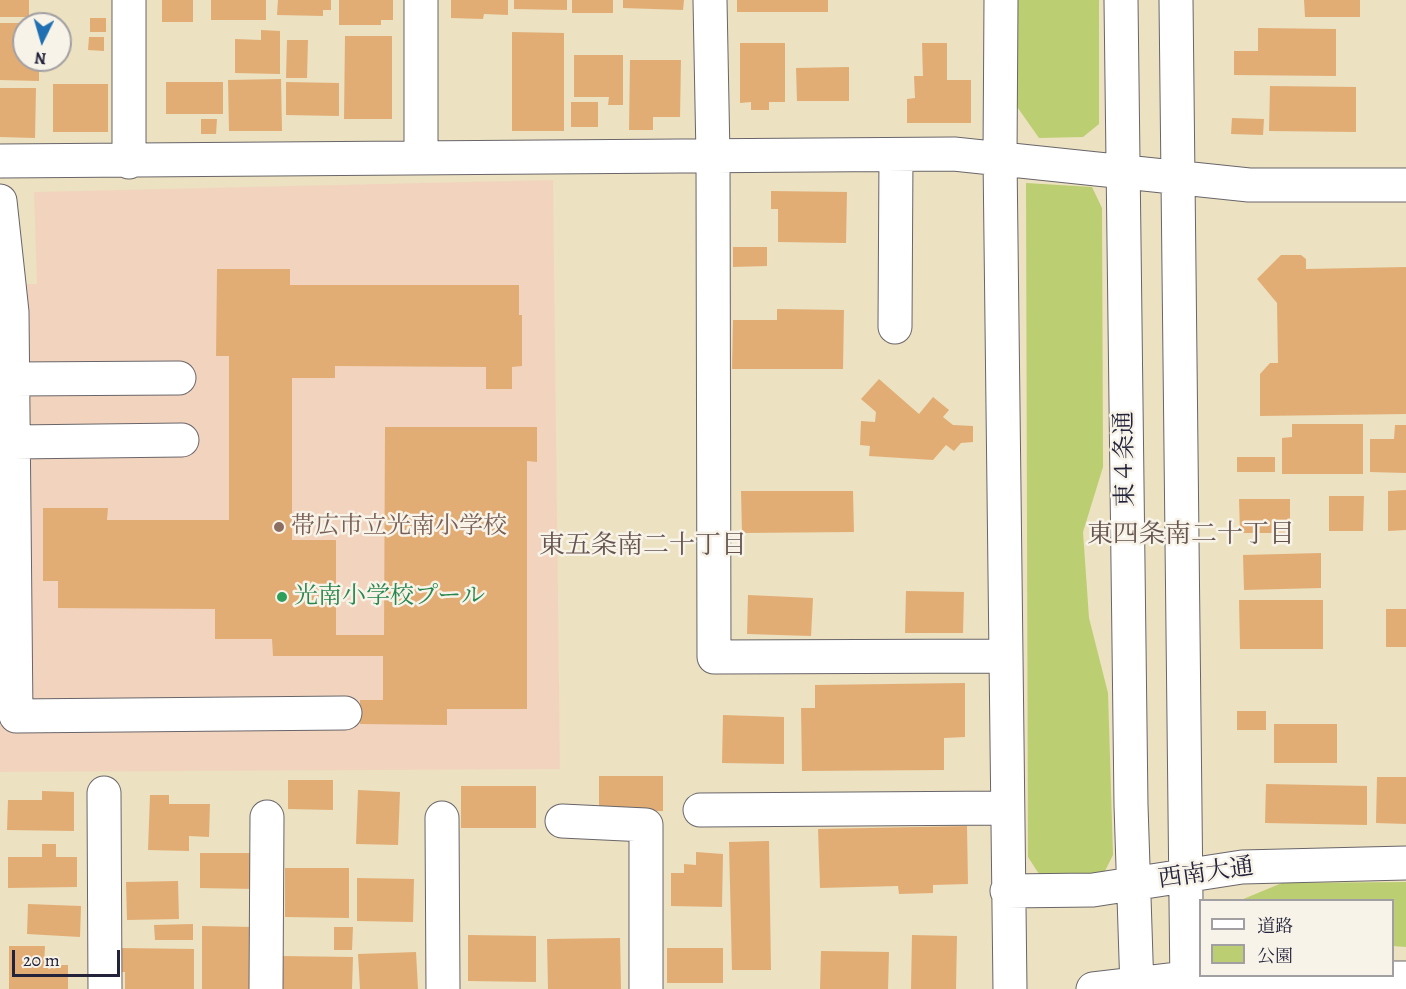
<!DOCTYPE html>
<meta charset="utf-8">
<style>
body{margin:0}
#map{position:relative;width:1406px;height:989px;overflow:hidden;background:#ece1c0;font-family:Alegreya,"Noto Serif JP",serif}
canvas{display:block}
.legend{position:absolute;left:1199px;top:899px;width:195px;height:78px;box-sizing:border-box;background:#f7f3e8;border:2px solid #a29fa3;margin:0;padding:8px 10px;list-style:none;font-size:18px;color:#22223b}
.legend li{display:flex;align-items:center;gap:12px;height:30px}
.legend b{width:30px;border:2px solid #a29fa3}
.north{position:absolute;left:12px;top:12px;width:60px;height:60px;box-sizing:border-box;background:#f7f3e8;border:2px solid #a29fa3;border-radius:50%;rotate:185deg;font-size:16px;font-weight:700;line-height:24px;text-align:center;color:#22223b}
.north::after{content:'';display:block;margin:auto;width:21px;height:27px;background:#1f6fb2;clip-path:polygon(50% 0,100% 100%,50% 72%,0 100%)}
.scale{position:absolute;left:12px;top:950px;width:108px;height:27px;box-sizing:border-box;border:3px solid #22223b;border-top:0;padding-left:8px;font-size:18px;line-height:21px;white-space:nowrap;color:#22223b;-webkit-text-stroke:4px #f7f3e8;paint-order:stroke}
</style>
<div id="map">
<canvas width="1406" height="989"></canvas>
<ul class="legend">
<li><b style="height:8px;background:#fff"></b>道路</li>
<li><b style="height:16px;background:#bbce71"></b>公園</li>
</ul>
<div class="north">N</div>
<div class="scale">20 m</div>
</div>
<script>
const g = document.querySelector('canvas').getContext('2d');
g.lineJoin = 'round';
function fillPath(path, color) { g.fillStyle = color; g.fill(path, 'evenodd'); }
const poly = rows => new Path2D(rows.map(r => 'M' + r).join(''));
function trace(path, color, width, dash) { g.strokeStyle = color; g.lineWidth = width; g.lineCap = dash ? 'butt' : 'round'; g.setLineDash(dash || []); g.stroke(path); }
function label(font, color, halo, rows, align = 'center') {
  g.font = font + ' Alegreya,"Noto Serif JP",serif'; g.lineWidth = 5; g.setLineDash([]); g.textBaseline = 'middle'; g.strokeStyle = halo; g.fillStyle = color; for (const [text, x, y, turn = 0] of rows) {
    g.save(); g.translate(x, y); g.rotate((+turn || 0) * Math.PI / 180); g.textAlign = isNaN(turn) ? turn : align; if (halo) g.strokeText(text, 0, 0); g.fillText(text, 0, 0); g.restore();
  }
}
const built = poly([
 [553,180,560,769,0,772,0,284,37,284,34,192]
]);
const green = poly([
 [1015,0,1099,0,1099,124,1083,137,1039,138,1013,101],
 [1026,183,1092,187,1102,208,1103,467,1083,532,1089,618,1108,693,1113,855,1103,875,1041,877,1028,857],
 [1406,882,1406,947,1393,946,1392,900,1241,900,1282,883]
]);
const building = poly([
 [0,0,29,0,29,17,0,17],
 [162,0,193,0,193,22,162,22],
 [211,0,266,0,266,20,211,20],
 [278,0,331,0,331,10,323,10,323,16,277,15],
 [339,0,393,0,393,20,381,20,381,25,339,25],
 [451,0,508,0,508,15,484,14,483,19,451,18],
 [514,0,567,0,567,10,514,9],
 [572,0,613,0,613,13,572,13],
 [623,0,684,0,683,10,623,8],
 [737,0,828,0,828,12,737,12],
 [1304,0,1360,0,1360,17,1305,17],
 [90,18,106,18,106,32,90,32],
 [0,23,24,23,24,60,39,60,39,81,0,80],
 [1258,28,1336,29,1336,76,1234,75,1234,51,1258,51],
 [261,30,280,31,280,74,235,73,235,39,261,40],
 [512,32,564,33,564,131,512,131],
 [345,36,392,36,392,119,344,119],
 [89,37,104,37,104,51,88,50],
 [287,40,308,40,307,78,286,78],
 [740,43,785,43,785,102,769,102,769,110,751,110,751,102,740,103],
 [922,43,947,43,947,80,971,80,971,123,907,123,907,99,915,98,914,76,923,76],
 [574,55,623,55,623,105,608,105,609,97,574,97],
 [630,60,681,60,680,117,653,117,653,130,629,130],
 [849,67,849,101,797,101,796,68],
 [281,79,282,131,229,131,228,80],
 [166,82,223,82,223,114,166,114],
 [286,82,339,83,339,116,286,115],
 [53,84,108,84,108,132,53,132],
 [1270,86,1356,87,1356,132,1269,131],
 [0,88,36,88,35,138,0,137],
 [571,102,598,102,598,127,571,127],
 [1232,118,1264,119,1263,135,1231,134],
 [201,119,217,119,216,134,201,134],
 [771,191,847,192,846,243,778,242,778,209,771,209],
 [733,247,767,247,767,266,733,267],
 [1281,255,1301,255,1306,259,1306,269,1406,267,1406,414,1260,416,1260,374,1270,363,1278,363,1277,303,1257,279],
 [217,269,290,269,290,285,519,285,519,315,522,315,522,366,512,367,512,389,486,389,486,367,335,366,335,378,292,378,292,540,336,540,336,635,384,635,385,427,537,427,537,462,527,461,527,709,447,709,447,725,360,724,360,700,383,700,383,656,273,656,272,639,215,639,215,609,58,608,58,581,43,581,43,508,108,508,107,520,229,520,229,356,216,356],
 [777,309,844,310,843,369,732,369,733,320,777,320],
 [879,379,919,414,933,397,949,410,943,417,953,425,973,426,973,442,961,443,954,451,946,445,933,460,869,456,870,446,860,445,861,421,875,422,876,412,861,399],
 [1292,424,1363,424,1363,474,1282,474,1282,438,1292,437],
 [1395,425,1406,425,1406,473,1370,472,1370,439,1394,439],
 [1237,457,1275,457,1275,472,1237,472],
 [1406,490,1406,530,1388,531,1388,491],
 [741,491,853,491,854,532,742,533],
 [1329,496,1364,496,1363,531,1329,531],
 [1239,499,1290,499,1290,533,1240,533],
 [1321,553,1321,588,1244,590,1243,555],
 [906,591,964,592,963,633,905,633],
 [748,595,813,598,811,636,747,634],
 [1239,600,1323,600,1323,649,1240,649],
 [1386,609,1406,609,1406,647,1386,647],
 [965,683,965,737,944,738,944,770,802,771,801,708,815,708,815,685],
 [1237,711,1266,711,1266,730,1237,730],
 [723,715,784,717,784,764,722,763],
 [1274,724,1337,724,1337,763,1274,763],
 [599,776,663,776,663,811,599,812],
 [1377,777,1406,777,1406,824,1376,823],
 [288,780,333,780,333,810,288,809],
 [1266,784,1367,786,1367,825,1265,823],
 [461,786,536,786,536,828,461,828],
 [358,790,400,792,398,845,356,844],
 [42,791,74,792,74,831,7,830,8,800,42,800],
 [150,795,169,795,169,804,210,804,209,837,189,836,189,851,148,850],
 [967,826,968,884,933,885,933,893,899,894,898,886,820,888,818,829],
 [769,841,771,970,732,970,729,842],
 [42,844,56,844,56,857,77,857,77,887,8,888,8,857,42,857],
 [696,852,723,854,722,907,671,906,671,873,684,873,684,864,696,865],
 [200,853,256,853,256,889,200,888],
 [285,868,349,868,349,918,285,917],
 [357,878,414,879,413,922,357,921],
 [178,881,179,919,127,920,126,882],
 [28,904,81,906,80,937,27,934],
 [193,924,193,940,155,940,154,925],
 [202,926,254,927,254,989,202,989],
 [334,927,353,927,352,950,334,950],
 [468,935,536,936,536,982,468,981],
 [912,935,957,936,956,989,911,989],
 [620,938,621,989,548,989,547,939],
 [9,946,45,946,44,965,68,965,68,989,9,989],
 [118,948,194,949,194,989,125,989,125,972,118,972],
 [667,948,723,948,723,983,667,983],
 [821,951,889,952,888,989,820,989],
 [416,952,418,989,360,989,358,954],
 [282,956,353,957,352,989,281,989]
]);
const minor = poly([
 [129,0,129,162],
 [421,0,421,158],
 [710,0,713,156,714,657,1005,656],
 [1001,0,1000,157,1010,989],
 [1121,0,1131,805,1137,989],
 [1176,0,1187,989],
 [0,161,954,154,1249,185,1406,185],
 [0,201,12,312,16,716,345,713],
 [895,327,896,155],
 [13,379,179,378],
 [14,442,182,440],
 [104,793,105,989],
 [700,810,1006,808],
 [442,818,443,989],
 [562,821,646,825,646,989],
 [1007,891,1093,890,1242,867,1406,863],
 [266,989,267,817],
 [1093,989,1187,978,1406,978]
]);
const markers = [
 [279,527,6,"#8d6e63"],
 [282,597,6,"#2e9e5b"]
];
const streetNames = [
 ["東４条通",1126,459,-91],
 ["西南大通",1206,874,-8]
];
const educationNames = [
 ["帯広市立光南小学校",291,527]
];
const leisureNames = [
 ["光南小学校プール",294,597]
];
const neighbourhoodNames = [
 ["東四条南二十丁目",1191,536],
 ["東五条南二十丁目",643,547]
];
fillPath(built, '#f2d4be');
fillPath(green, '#bbce71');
fillPath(building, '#e2ad75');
trace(minor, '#69656a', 35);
trace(minor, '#fff', 33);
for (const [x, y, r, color] of markers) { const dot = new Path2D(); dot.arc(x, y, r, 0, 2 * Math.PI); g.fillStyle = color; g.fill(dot); trace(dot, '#f7f3e8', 2); }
label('24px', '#22223b', '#f7f3e8', streetNames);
label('24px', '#785e54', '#f7f3e8', educationNames, 'left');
label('24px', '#27864d', '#f7f3e8', leisureNames, 'left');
label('26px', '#65534f', '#f7f3e8', neighbourhoodNames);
</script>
